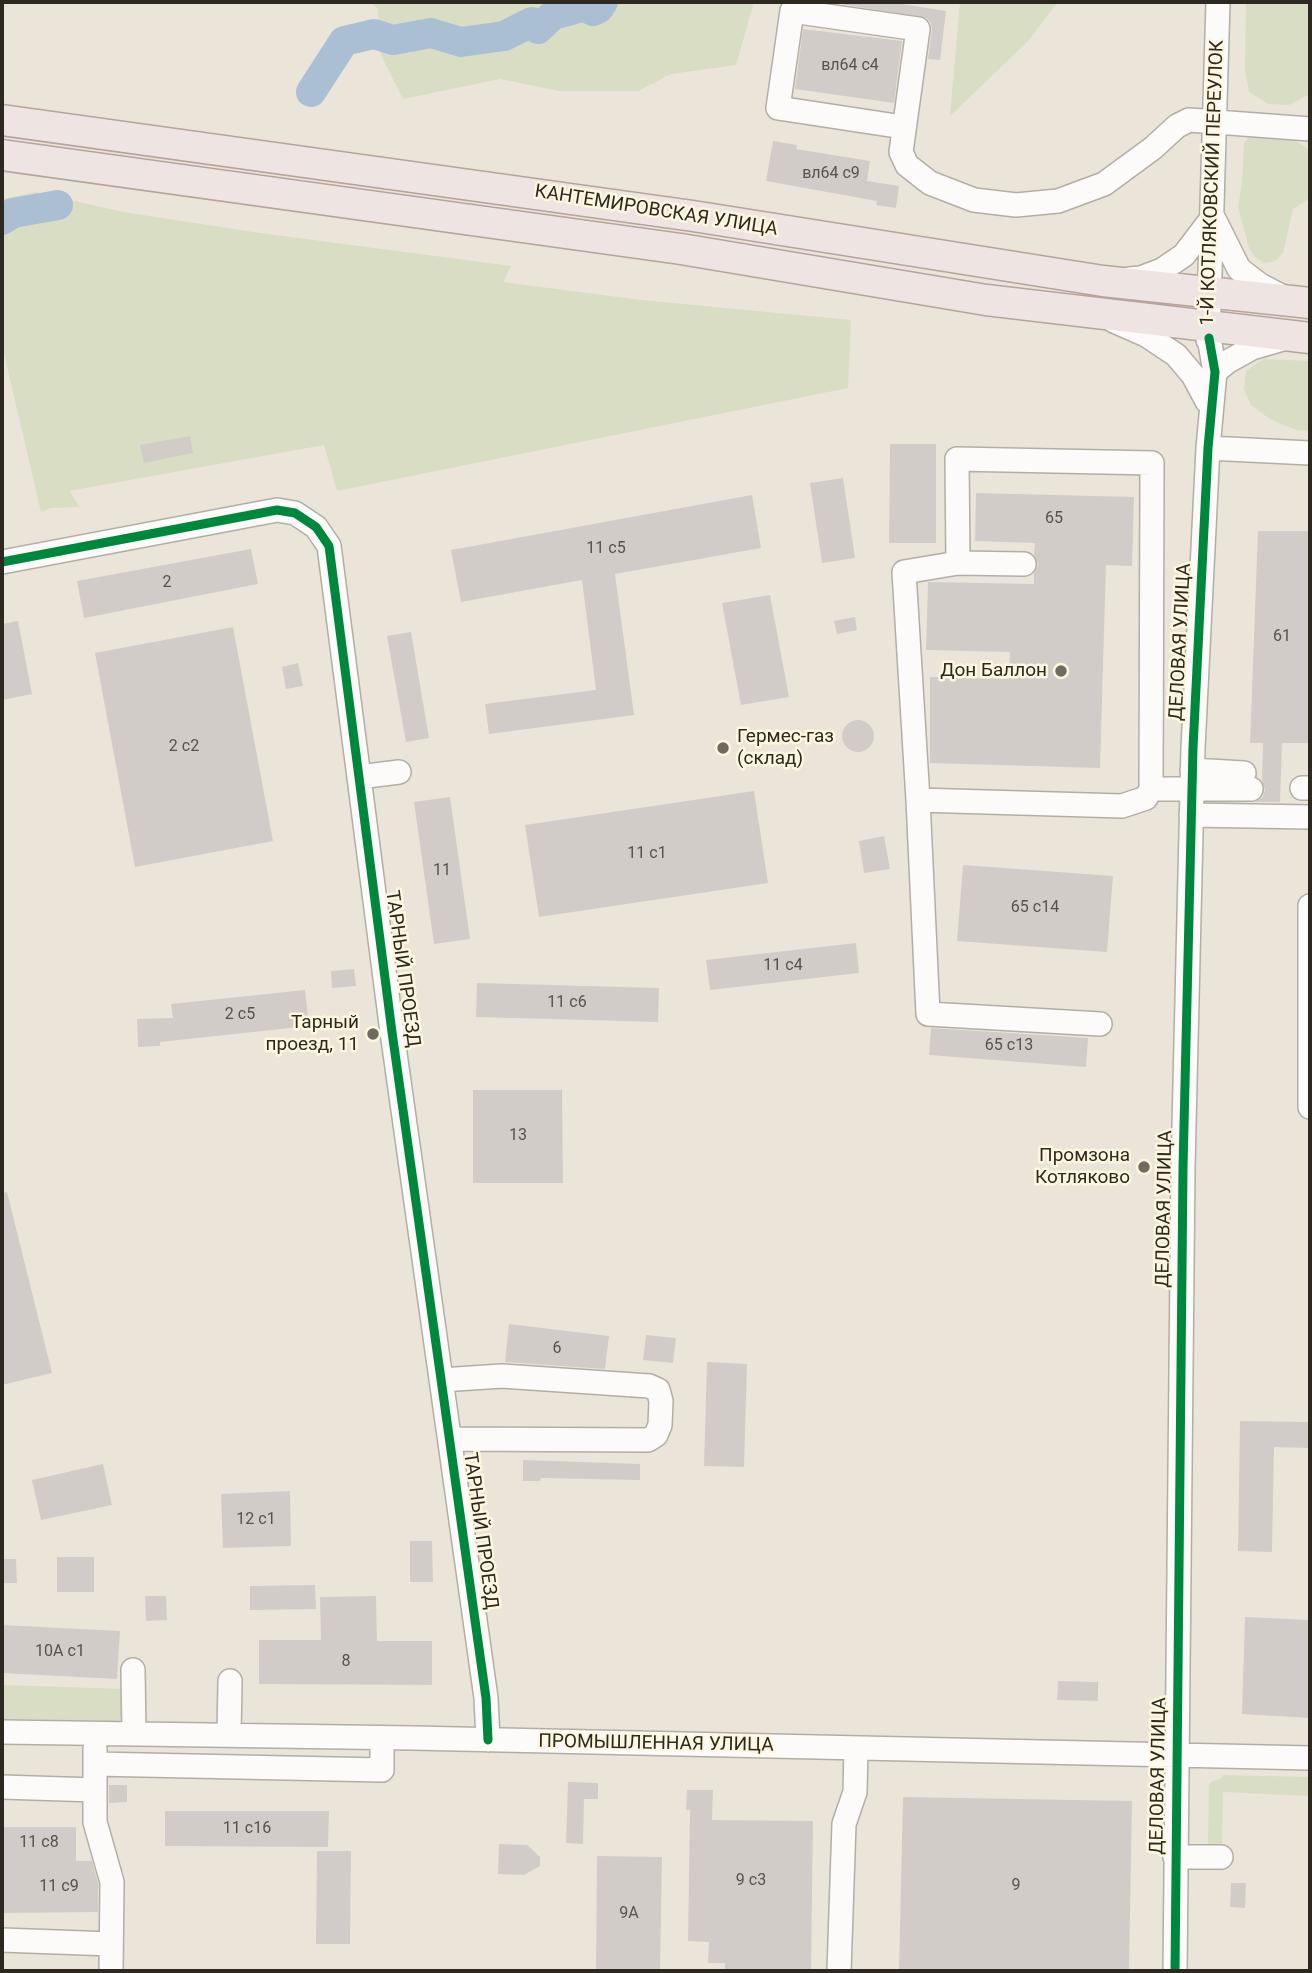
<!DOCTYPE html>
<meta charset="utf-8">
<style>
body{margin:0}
#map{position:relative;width:1312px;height:1973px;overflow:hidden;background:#ebe5d9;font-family:Roboto,sans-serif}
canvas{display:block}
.frame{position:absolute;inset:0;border:4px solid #2d2921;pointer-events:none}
</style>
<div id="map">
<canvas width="1312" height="1973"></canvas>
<div class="frame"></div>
</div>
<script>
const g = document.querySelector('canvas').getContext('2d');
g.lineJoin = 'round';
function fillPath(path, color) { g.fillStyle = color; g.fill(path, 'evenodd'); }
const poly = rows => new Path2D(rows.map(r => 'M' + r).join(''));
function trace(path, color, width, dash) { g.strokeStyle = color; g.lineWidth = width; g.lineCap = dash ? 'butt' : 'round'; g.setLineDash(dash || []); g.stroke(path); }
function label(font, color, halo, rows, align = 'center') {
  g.font = font + ' Roboto,sans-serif'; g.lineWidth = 5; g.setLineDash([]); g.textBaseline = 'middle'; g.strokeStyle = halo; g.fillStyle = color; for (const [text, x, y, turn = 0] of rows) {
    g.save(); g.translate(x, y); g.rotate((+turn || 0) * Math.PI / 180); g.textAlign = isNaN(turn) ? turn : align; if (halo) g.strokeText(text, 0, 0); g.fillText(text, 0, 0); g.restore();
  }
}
const green = poly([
 [371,2,754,2,736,65,671,74,638,91,559,91,500,79,403,99,381,55,378,9],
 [960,2,1058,2,1027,42,950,116],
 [1246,2,1310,2,1310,90,1308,95,1289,105,1268,104,1249,92,1245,69],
 [1252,134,1292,139,1310,150,1310,198,1293,209,1283,253,1275,261,1264,263,1255,257,1249,248,1238,207,1242,184,1244,143],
 [36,192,123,212,260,233,511,266,503,282,641,300,851,320,848,388,337,491,324,445,69,491,80,507,51,508,41,512,2,345,2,199],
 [1264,359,1310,361,1310,431,1296,430,1270,419,1251,405,1244,389,1246,371],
 [2,1685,126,1689,124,1713,119,1721,2,1719],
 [1223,1775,1310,1777,1310,1796,1223,1792,1222,1847,1208,1847,1209,1785,1211,1782,1222,1778]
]);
const river = poly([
 [311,92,344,41,374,34,393,40,431,33,461,42,504,36,532,22,538,29,553,15,585,6,593,11,599,8,603,2],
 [2,220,13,213,58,205]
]);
const building = poly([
 [841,2,889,2,946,11,940,60,928,59,932,30,931,23,926,18,841,4],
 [803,29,902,41,894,103,795,89],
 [773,141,797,145,796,149,870,161,867,181,899,186,896,208,876,205,877,201,766,181],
 [190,436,193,453,144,463,140,445],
 [890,444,936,444,936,543,889,543],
 [843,478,855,558,822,563,810,483],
 [976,493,1134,497,1132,566,1106,565,1100,768,930,763,930,677,1009,679,1010,652,926,650,928,582,1034,584,1034,573,1038,565,1034,555,1035,543,975,541],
 [752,495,761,548,615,574,634,715,489,734,485,704,596,690,582,580,461,602,451,550],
 [1258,531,1310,531,1310,743,1282,743,1280,802,1255,802,1263,797,1265,790,1262,781,1263,743,1250,743],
 [251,549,258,584,84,618,77,581],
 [770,595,789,697,741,705,722,603],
 [855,617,857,630,837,634,834,621],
 [18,621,32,694,2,700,2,624],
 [233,627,273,841,135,867,95,653],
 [411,632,429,738,406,742,387,636],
 [298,663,303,686,286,689,282,667],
 '842 736a16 16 0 1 1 32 0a16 16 0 1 1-32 0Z',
 [754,791,768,883,539,917,525,825],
 [450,797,470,939,434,944,414,802],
 [884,836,890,869,864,873,859,841],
 [963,865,1113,876,1107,952,957,941],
 [856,943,859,973,710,990,706,960],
 [354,969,356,986,332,988,331,971],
 [477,983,659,988,658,1022,476,1017],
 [305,990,309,1026,160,1042,160,1046,138,1047,137,1019,173,1018,171,1004],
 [931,1028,1088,1038,1086,1067,929,1055],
 [473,1090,562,1090,563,1183,473,1183],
 [7,1192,52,1373,2,1385,2,1193],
 [509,1324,609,1336,605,1369,505,1362],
 [646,1335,676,1338,673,1363,643,1360],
 [707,1362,747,1364,744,1467,704,1466],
 [1240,1421,1310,1422,1310,1448,1274,1447,1272,1552,1238,1551],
 [523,1460,640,1464,640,1480,541,1478,540,1481,523,1481],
 [103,1464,112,1505,41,1520,32,1480],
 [290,1491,291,1546,223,1548,221,1494],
 [410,1541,432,1541,433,1582,410,1582],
 [57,1557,94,1557,94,1592,57,1592],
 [2,1559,16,1559,17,1583,2,1583],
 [315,1585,316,1609,250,1610,250,1586],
 [145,1596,166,1596,167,1620,146,1621],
 [376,1596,377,1641,432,1641,432,1685,259,1684,259,1640,321,1640,320,1597],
 [1245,1617,1310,1620,1310,1718,1242,1714],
 [2,1625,120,1631,117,1679,2,1673],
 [1058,1681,1098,1682,1098,1701,1057,1700],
 [568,1782,598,1783,598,1799,584,1799,583,1844,566,1843],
 [109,1785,127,1785,127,1802,109,1803],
 [687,1790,713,1790,712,1820,813,1821,811,1971,725,1971,725,1963,708,1963,709,1942,688,1941,690,1810,686,1810],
 [903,1797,1132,1801,1129,1971,899,1971],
 [165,1811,329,1811,328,1847,165,1846],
 [2,1827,76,1827,76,1861,92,1861,98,1883,98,1912,2,1913],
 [499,1844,527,1845,540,1857,540,1866,524,1875,498,1874],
 [317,1851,351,1851,350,1944,316,1944],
 [597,1856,662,1857,660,1971,596,1971],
 [1231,1883,1246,1883,1245,1908,1230,1907]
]);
const minor = poly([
 [903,127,778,108,792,11,918,29,901,152,907,165,930,183,974,200,1016,205,1058,201,1104,184,1153,148,1177,126,1189,120,1310,129],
 [1215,221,1239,269,1260,285,1283,297],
 [1129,279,1141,278,1162,270,1184,255,1213,217],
 [1114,321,1146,335,1176,355,1193,375,1207,401],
 [1208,340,1218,2],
 [1215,372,1227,362,1252,348,1283,339],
 [1208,448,1310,453],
 [957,459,1152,463,1151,789,1146,798,1122,806,918,800,904,572,958,563,957,459],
 [2,562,277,510,295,513,316,527,329,546,392,1032,486,1698,488,1740],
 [958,563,1024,564],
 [1192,770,1244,773],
 [359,777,399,772],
 [1302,788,1310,788],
 [1151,789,1251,789],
 [918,800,928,1014,1100,1024],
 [1191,815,1310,817],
 [1310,906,1310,1107],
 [441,1380,502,1376,649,1386,658,1390,661,1401,660,1425,656,1435,648,1440,450,1439],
 [133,1670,134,1734],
 [2,1732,413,1738,1310,1758],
 [229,1735,230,1681],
 [95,1749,95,1822,112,1882,111,1971],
 [95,1764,382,1770,382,1738],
 [2,1787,95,1790],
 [1175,1857,1221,1857],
 [2,1940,111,1944],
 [839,1971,844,1824,855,1792,856,1748],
 [1175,1971,1183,1168,1193,748,1208,448,1215,372,1209,338]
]);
const major = poly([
 [2,120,693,216,1103,281,1310,303],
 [2,155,681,249,986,300,1310,338]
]);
const cycleway = poly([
 [2,562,277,510,295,513,316,527,329,546,392,1032,486,1698,488,1740],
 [1175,1971,1183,1168,1193,748,1208,448,1215,372,1209,338]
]);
const markers = [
 [1061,671,7,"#706b61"],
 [723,748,7,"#706b61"],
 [373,1034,7,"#706b61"],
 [1144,1167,7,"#706b61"]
];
const numberNames = [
 ["вл64 с4",850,66],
 ["вл64 с9",831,174],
 ["65",1054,519],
 ["11 с5",606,549],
 ["2",167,583],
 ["61",1282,637],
 ["2 с2",184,747],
 ["11 с1",647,854],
 ["11",442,871],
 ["65 с14",1035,908],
 ["11 с4",783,966],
 ["11 с6",567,1003],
 ["2 с5",240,1015],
 ["65 с13",1009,1046],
 ["13",518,1136],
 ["6",557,1349],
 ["12 с1",256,1520],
 ["10А с1",60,1652],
 ["8",346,1662],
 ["11 с16",247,1829],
 ["11 с8",39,1843],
 ["9 с3",751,1881],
 ["9",1016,1886],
 ["11 с9",59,1887],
 ["9А",629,1914]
];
const streetNames = [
 ["1-Й КОТЛЯКОВСКИЙ ПЕРЕУЛОК",1213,183,-88],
 ["КАНТЕМИРОВСКАЯ УЛИЦА",656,211,9],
 ["ДЕЛОВАЯ УЛИЦА",1181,642,-87],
 ["ТАРНЫЙ ПРОЕЗД",402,969,82],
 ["ДЕЛОВАЯ УЛИЦА",1165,1209,-89],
 ["ТАРНЫЙ ПРОЕЗД",480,1531,82],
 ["ПРОМЫШЛЕННАЯ УЛИЦА",656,1744,1],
 ["ДЕЛОВАЯ УЛИЦА",1159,1776,-89]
];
const poiNames = [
 ["Дон Баллон",1047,671],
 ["Гермес-газ",737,737,"left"],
 ["(склад)",737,759,"left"],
 ["Тарный",359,1023],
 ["проезд, 11",359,1045],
 ["Промзона",1130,1156],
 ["Котляково",1130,1178]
];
fillPath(green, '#d8ddc4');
trace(river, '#aabed4', 30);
fillPath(building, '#d2ccc9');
trace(minor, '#b2aea5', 26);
trace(major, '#b6a49a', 33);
trace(minor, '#fcfbf9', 23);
trace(major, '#eee5e2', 30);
trace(cycleway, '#00873e', 9);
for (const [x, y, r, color] of markers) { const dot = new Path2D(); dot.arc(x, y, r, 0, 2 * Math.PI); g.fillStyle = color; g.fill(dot); trace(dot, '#fff6df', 2.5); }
label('16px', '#56524b', null, numberNames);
label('19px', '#2d2921', '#fff6df', streetNames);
label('19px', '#2d2921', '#fff6df', poiNames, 'right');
</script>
